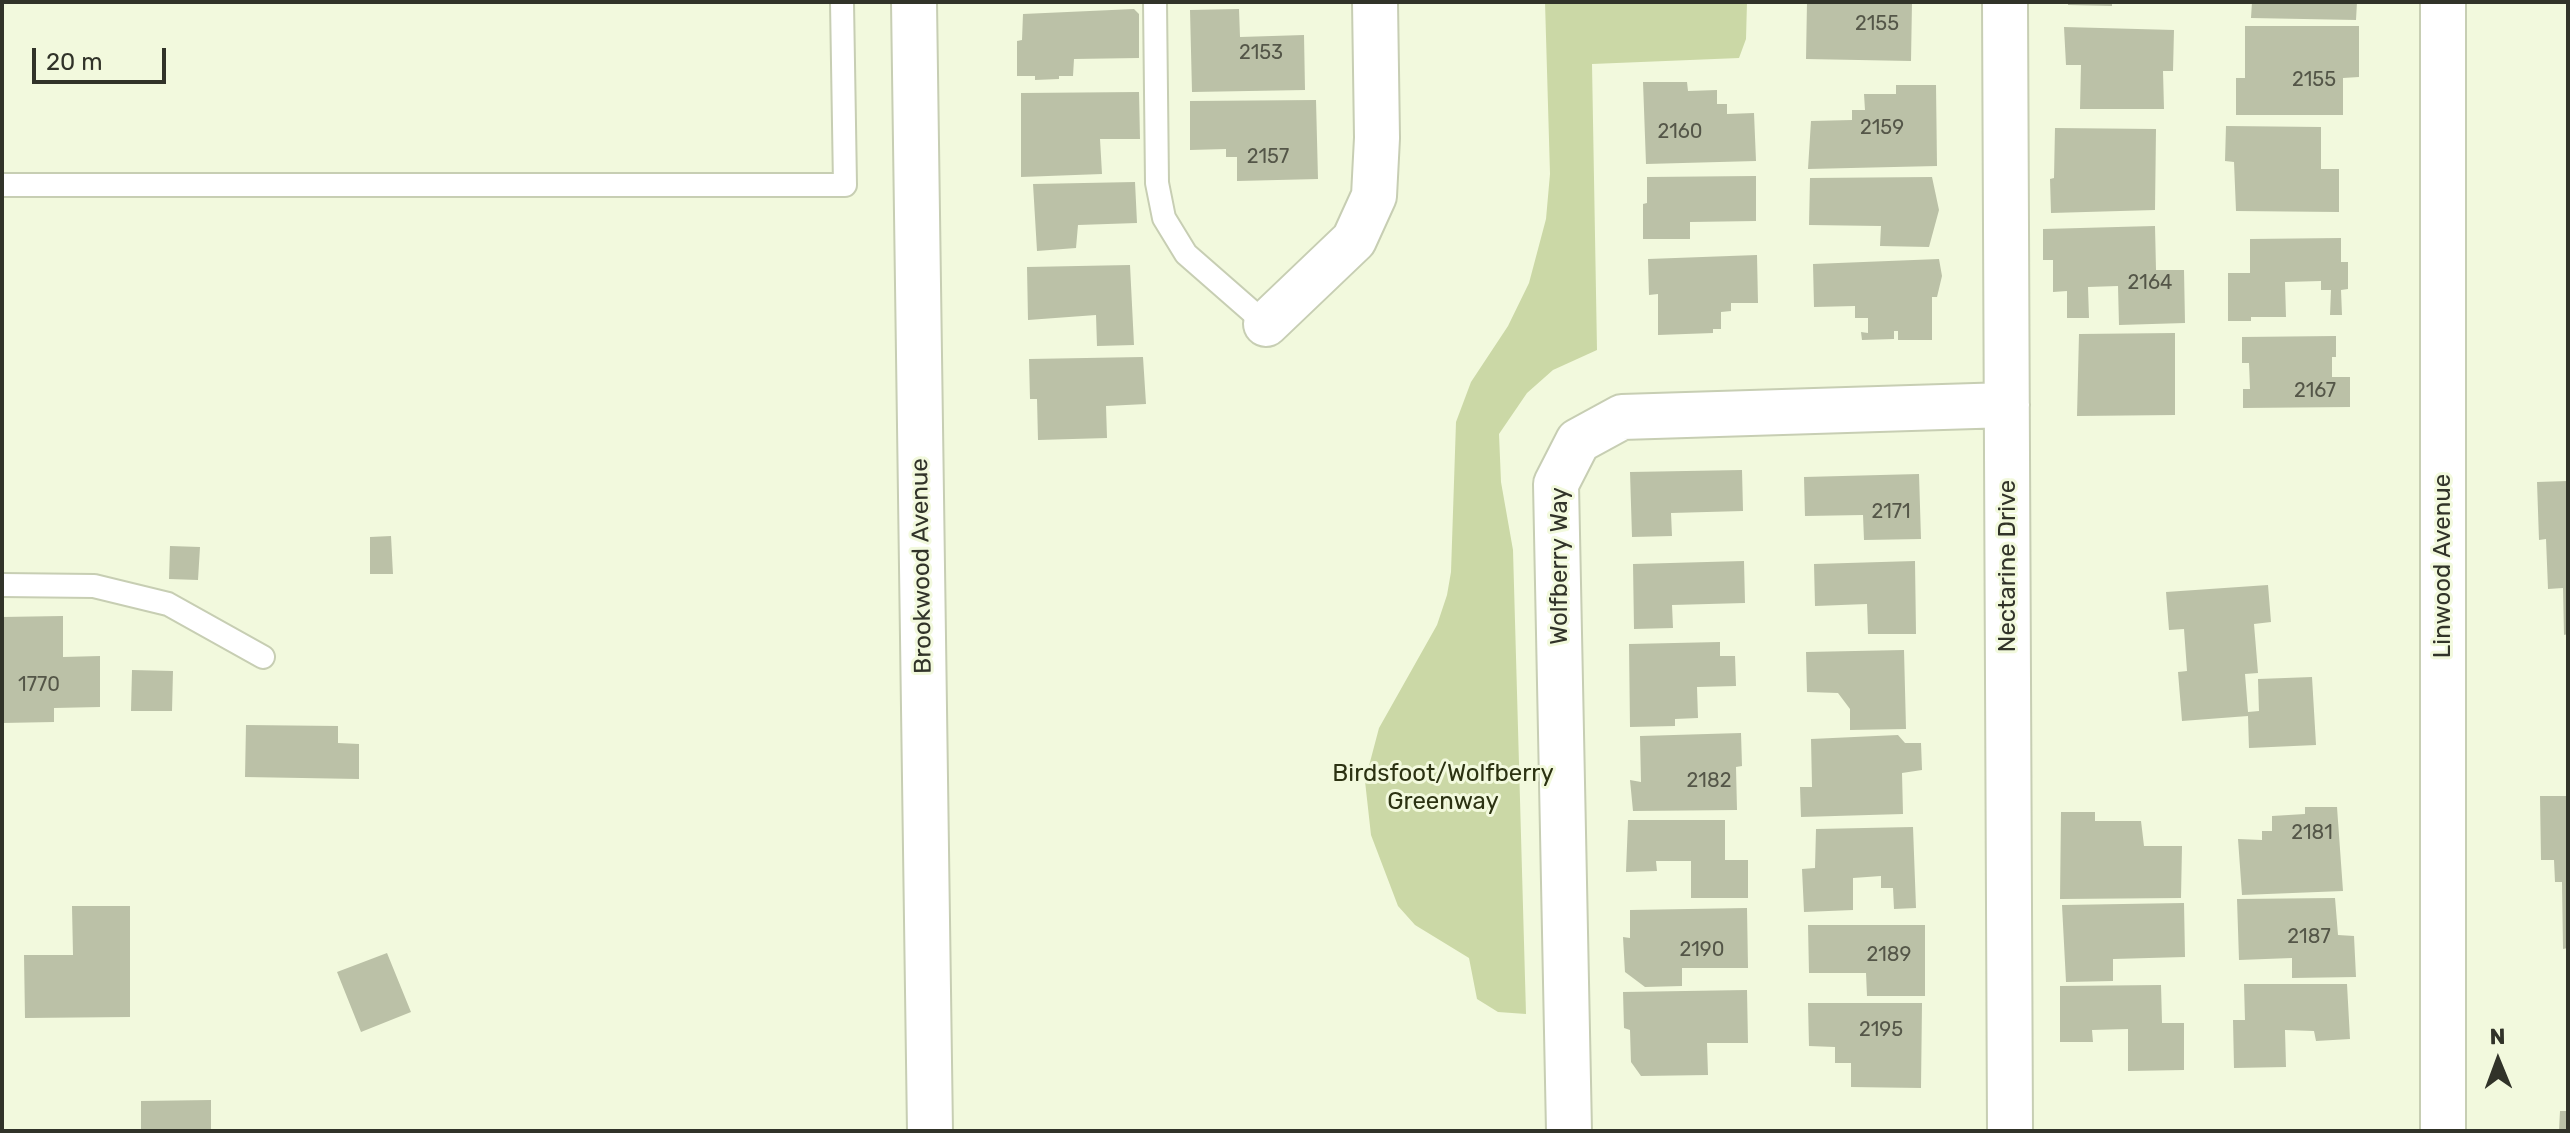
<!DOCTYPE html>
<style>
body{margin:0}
#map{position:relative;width:2570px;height:1133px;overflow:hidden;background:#f2f9dd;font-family:Rubik,sans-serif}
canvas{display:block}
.frame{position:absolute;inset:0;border:4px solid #313329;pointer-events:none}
.north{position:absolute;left:2458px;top:1021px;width:80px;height:80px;-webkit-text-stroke:6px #f2f9dd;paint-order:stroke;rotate:359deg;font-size:22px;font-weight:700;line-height:32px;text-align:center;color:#313329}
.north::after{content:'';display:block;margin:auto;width:28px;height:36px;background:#313329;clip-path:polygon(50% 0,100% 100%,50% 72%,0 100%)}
.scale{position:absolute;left:32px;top:48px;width:134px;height:36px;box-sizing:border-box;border:4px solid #313329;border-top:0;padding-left:10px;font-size:24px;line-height:28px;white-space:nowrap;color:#313329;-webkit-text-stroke:6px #f2f9dd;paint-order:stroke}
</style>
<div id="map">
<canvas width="2570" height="1133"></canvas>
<div class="frame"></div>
<div class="north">N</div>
<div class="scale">20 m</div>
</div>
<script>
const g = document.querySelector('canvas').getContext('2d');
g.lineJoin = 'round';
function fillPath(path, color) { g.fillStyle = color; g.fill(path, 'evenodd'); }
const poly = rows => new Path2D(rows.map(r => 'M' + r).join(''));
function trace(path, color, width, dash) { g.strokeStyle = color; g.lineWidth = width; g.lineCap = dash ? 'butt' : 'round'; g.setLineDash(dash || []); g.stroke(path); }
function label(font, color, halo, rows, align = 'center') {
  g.font = font + ' Rubik,sans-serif'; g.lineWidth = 6; g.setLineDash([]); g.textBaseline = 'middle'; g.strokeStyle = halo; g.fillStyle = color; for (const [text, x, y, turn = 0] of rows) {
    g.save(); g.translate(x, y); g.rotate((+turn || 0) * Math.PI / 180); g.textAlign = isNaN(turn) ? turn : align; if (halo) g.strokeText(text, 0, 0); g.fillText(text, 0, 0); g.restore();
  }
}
const green = poly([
 [1545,2,1747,2,1746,39,1739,58,1592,64,1597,350,1553,370,1527,393,1499,434,1501,482,1513,550,1526,1014,1498,1012,1477,999,1469,958,1415,925,1398,906,1371,835,1365,781,1379,728,1437,625,1447,595,1451,572,1456,422,1471,382,1508,326,1529,283,1546,219,1550,174]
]);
const building = poly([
 [1807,2,1912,2,1911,61,1806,59],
 [2068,2,2112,2,2112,6,2068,5],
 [2252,2,2357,2,2356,20,2251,18],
 [1134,9,1139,14,1139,58,1074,59,1073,76,1059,76,1059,79,1035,80,1035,76,1017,76,1017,41,1022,40,1023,14],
 [1239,9,1240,37,1304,35,1305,90,1192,92,1190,10],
 [2245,26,2359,26,2359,77,2343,78,2343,115,2236,115,2236,78,2245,78],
 [2064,27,2174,30,2173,71,2163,71,2164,109,2080,109,2081,65,2066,65],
 [1643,82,1687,82,1688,91,1717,90,1717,104,1727,104,1727,114,1754,113,1756,161,1646,164],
 [1896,85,1936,85,1937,166,1808,169,1811,121,1852,120,1852,110,1865,110,1864,94,1896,94],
 [1139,92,1140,139,1100,139,1102,174,1021,177,1021,93],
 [1316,100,1318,179,1237,181,1237,157,1226,157,1226,149,1190,150,1190,101],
 [2226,126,2321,127,2321,169,2339,169,2339,212,2236,211,2234,162,2225,161],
 [2055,128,2156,129,2155,210,2051,213,2050,179,2054,178],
 [1756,176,1756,221,1690,222,1690,239,1643,239,1643,204,1647,203,1647,177],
 [1932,177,1939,210,1929,247,1880,246,1881,226,1809,225,1810,178],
 [1135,182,1137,223,1078,225,1076,248,1037,251,1033,184],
 [2155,226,2156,270,2184,270,2185,323,2119,325,2118,286,2088,287,2089,318,2067,318,2067,291,2053,292,2053,260,2043,260,2043,229],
 [2341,238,2341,262,2348,262,2348,289,2341,290,2342,315,2330,315,2331,290,2321,290,2321,281,2285,282,2286,317,2251,317,2251,321,2228,321,2228,273,2250,273,2250,239],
 [1757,255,1758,303,1731,303,1731,311,1721,312,1721,329,1713,329,1713,333,1658,335,1658,294,1649,295,1648,259],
 [1939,259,1942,276,1937,297,1932,297,1932,340,1898,340,1898,331,1894,331,1894,339,1862,340,1861,332,1868,333,1868,318,1855,318,1855,306,1814,307,1813,264],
 [1130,265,1134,345,1097,346,1096,315,1028,320,1027,267],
 [2175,333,2175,415,2077,416,2079,334],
 [2336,336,2336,357,2332,357,2332,377,2350,377,2350,407,2243,408,2243,389,2250,389,2249,363,2242,363,2242,337],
 [1143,357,1146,404,1106,406,1107,438,1038,440,1037,399,1030,399,1029,359],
 [1742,470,1743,511,1671,513,1672,536,1632,537,1630,472],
 [1919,474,1921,539,1864,540,1863,515,1805,516,1804,477],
 [2568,481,2568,634,2564,635,2563,588,2548,589,2546,539,2539,540,2537,482],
 [391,536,393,574,370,574,370,537],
 [170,546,200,547,198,580,169,579],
 [1744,561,1745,603,1672,605,1673,628,1634,629,1633,564],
 [1915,561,1916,634,1868,634,1867,604,1815,606,1814,564],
 [2268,585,2271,622,2254,624,2258,673,2245,674,2248,712,2259,711,2258,679,2312,677,2316,745,2249,748,2248,716,2182,721,2178,672,2187,671,2184,629,2169,630,2166,592],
 [63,616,63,657,100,656,100,707,54,708,54,722,2,723,2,617],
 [1720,642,1720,656,1735,656,1736,686,1697,687,1698,718,1675,719,1675,726,1630,727,1629,644],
 [1904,650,1906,729,1850,730,1850,709,1838,693,1807,692,1806,652],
 [132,670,173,671,172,711,131,711],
 [246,725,338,726,338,743,359,744,359,779,245,777],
 [1741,733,1742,766,1736,767,1737,810,1633,811,1630,780,1641,782,1640,736],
 [1898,735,1905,743,1921,743,1922,770,1902,773,1903,814,1801,817,1800,787,1812,787,1811,739],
 [2540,796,2568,796,2568,948,2563,949,2562,882,2555,882,2554,860,2541,860],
 [2305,807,2337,807,2343,891,2242,895,2238,839,2262,840,2262,831,2272,831,2272,816,2305,814],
 [2061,812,2095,812,2095,821,2141,821,2144,846,2182,846,2181,898,2060,899],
 [1628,820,1725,820,1725,860,1748,860,1748,898,1691,898,1691,861,1656,861,1657,871,1626,872],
 [1913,827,1916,908,1894,909,1893,888,1881,888,1881,876,1853,878,1853,910,1804,912,1802,869,1815,868,1816,829],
 [2335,898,2338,935,2354,936,2356,977,2292,978,2292,958,2239,960,2237,899],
 [2184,903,2185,957,2113,959,2113,981,2066,982,2062,905],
 [72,906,130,906,130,1017,25,1018,24,955,73,955],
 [1747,908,1748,968,1682,968,1682,986,1645,987,1625,972,1623,937,1630,938,1630,910],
 [1808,925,1925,925,1925,996,1867,996,1866,973,1809,973],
 [387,953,411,1012,361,1032,337,972],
 [2244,984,2347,984,2350,1039,2316,1041,2314,1031,2285,1030,2286,1067,2234,1068,2233,1020,2245,1020],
 [2161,985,2162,1023,2184,1023,2184,1070,2128,1071,2128,1029,2092,1030,2093,1042,2060,1042,2060,986],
 [1747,990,1748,1043,1707,1043,1708,1075,1641,1076,1631,1062,1630,1030,1624,1028,1623,992],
 [1808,1003,1922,1003,1921,1088,1851,1087,1851,1063,1835,1063,1835,1047,1809,1046],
 [211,1100,211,1131,141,1131,141,1101],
 [2560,1111,2568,1111,2568,1131,2559,1131]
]);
const lane = poly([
 [1155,2,1157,183,1164,218,1186,254,1266,324],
 [2,185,845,185,842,2],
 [2,585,94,586,168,604,263,657]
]);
const street = poly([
 [914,2,930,1131],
 [2005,2,2010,1131],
 [1266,324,1354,240,1374,196,1377,138,1375,2],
 [1569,1131,1556,484,1578,441,1622,417,2007,405],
 [2443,1131,2443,2]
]);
const numberNames = [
 ["2155",1877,24],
 ["2153",1261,53],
 ["2155",2314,80],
 ["2159",1882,128],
 ["2160",1680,132],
 ["2157",1268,157],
 ["2164",2150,283],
 ["2167",2315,391],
 ["2171",1891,512],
 ["1770",39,685],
 ["2182",1709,781],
 ["2181",2312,833],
 ["2187",2309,937],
 ["2190",1702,950],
 ["2189",1889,955],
 ["2195",1881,1030]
];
const streetNames = [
 ["Brookwood Avenue",922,566,-91],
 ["Wolfberry Way",1560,566,-90],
 ["Nectarine Drive",2008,566,-90],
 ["Linwood Avenue",2443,566,-90]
];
const parkNames = [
 ["Birdsfoot/Wolfberry",1443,774],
 ["Greenway",1443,802]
];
fillPath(green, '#cbd8a6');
fillPath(building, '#bbc1a7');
trace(lane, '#c7ceb3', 26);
trace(street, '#c7ceb3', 48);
trace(lane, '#fff', 22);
trace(street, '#fff', 44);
label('20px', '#545648', null, numberNames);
label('24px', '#313329', '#f2f9dd', streetNames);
label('24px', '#2c3212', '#f2f9dd', parkNames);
</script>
